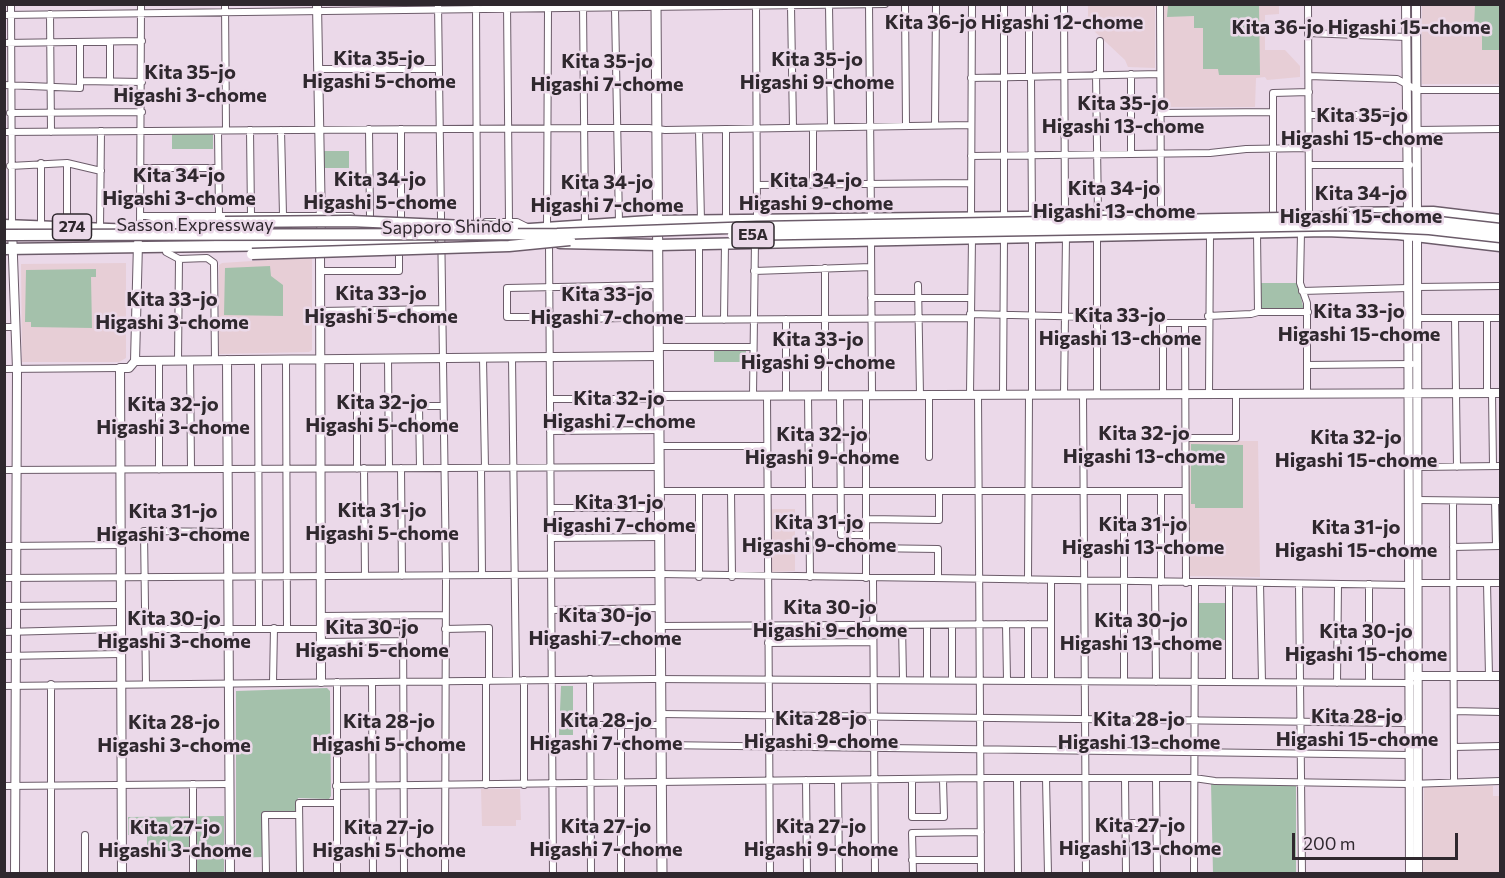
<!DOCTYPE html>
<style>
body{margin:0}
#map{position:relative;width:1505px;height:878px;overflow:hidden;background:#ebd9e9;font-family:Commissioner,sans-serif}
canvas{display:block}
.frame{position:absolute;inset:0;border:6px solid #2f282e;pointer-events:none}
.scale{position:absolute;left:1292px;top:833px;width:166px;height:27px;box-sizing:border-box;border:3px solid #2f282e;border-top:0;padding-left:8px;font-size:18px;line-height:21px;white-space:nowrap;color:#2f282e;-webkit-text-stroke:4px #ebd9e9;paint-order:stroke}
</style>
<div id="map">
<canvas width="1505" height="878"></canvas>
<div class="frame"></div>
<div class="scale">200 m</div>
</div>
<script>
const g = document.querySelector('canvas').getContext('2d');
g.lineJoin = 'round';
function fillPath(path, color) { g.fillStyle = color; g.fill(path, 'evenodd'); }
const poly = rows => new Path2D(rows.map(r => 'M' + r).join(''));
function trace(path, color, width, dash) { g.strokeStyle = color; g.lineWidth = width; g.lineCap = dash ? 'butt' : 'round'; g.setLineDash(dash || []); g.stroke(path); }
function label(font, color, halo, rows, align = 'center') {
  g.font = font + ' Commissioner,sans-serif'; g.lineWidth = 5; g.setLineDash([]); g.textBaseline = 'middle'; g.strokeStyle = halo; g.fillStyle = color; for (const [text, x, y, turn = 0] of rows) {
    g.save(); g.translate(x, y); g.rotate((+turn || 0) * Math.PI / 180); g.textAlign = isNaN(turn) ? turn : align; if (halo) g.strokeText(text, 0, 0); g.fillText(text, 0, 0); g.restore();
  }
}
const education = poly([
 [1088,5,1155,5,1155,68,1128,67,1125,60,1094,31,1088,28],
 [1163,5,1279,5,1279,14,1265,15,1265,50,1285,50,1300,66,1300,77,1267,80,1265,77,1256,78,1255,107,1164,107],
 [1422,5,1500,5,1500,84,1422,84],
 [312,257,312,350,309,352,219,354,219,265,222,263],
 [126,263,126,358,119,362,22,362,21,264],
 [1188,441,1258,441,1260,577,1187,576],
 [772,509,795,509,795,571,772,572],
 [1493,786,1493,796,1500,796,1500,873,1423,873,1424,787],
 [481,789,520,789,521,820,516,820,516,826,482,826]
]);
const green = poly([
 [1168,5,1259,5,1260,75,1219,75,1218,69,1203,69,1203,28,1194,28,1194,16,1167,17],
 [1475,5,1500,5,1500,50,1482,50,1482,29,1474,28],
 [172,133,213,134,213,149,172,149],
 [323,151,349,151,349,168,323,168],
 [270,266,271,276,283,285,283,316,224,315,225,268],
 [96,269,96,277,91,277,92,328,31,327,31,322,25,322,26,270],
 [1261,283,1298,283,1304,311,1261,311],
 [746,349,746,362,714,362,714,350],
 [1191,444,1243,445,1243,508,1195,508,1195,504,1191,504],
 [1197,603,1225,603,1225,640,1196,640],
 [561,686,573,686,573,735,559,735],
 [327,688,330,691,331,796,329,799,298,798,295,812,262,812,262,857,236,858,236,691],
 [1211,783,1296,785,1296,873,1213,873],
 [224,816,224,873,196,873,196,851,147,851,147,836,128,835,128,817]
]);
const street = poly([
 [11,4,12,226],
 [225,4,226,130],
 [438,4,446,575,445,874],
 [476,4,477,222],
 [507,4,509,222],
 [583,4,585,225],
 [756,4,757,221],
 [869,4,871,220],
 [905,4,906,126],
 [1004,4,1004,217],
 [1064,4,1065,217],
 [1160,4,1161,215],
 [1308,4,1309,213],
 [791,6,793,128],
 [829,6,831,127],
 [615,9,619,223],
 [50,14,51,132],
 [4,15,885,4],
 [1308,33,1406,37],
 [1100,41,1100,74],
 [110,42,110,81],
 [4,43,142,41],
 [318,69,439,69],
 [1096,74,1098,216],
 [1131,74,1131,154],
 [1309,76,1397,79,1417,90,1500,90],
 [1029,77,1029,4],
 [1031,77,1032,217],
 [971,78,1160,74],
 [80,81,142,82],
 [4,85,80,88,80,42],
 [1273,112,1273,214],
 [10,113,142,112],
 [1161,113,1273,112,1273,93,1309,92],
 [1309,115,1407,115],
 [935,125,936,4],
 [813,128,813,184],
 [369,129,370,217],
 [250,130,251,215],
 [281,130,283,215],
 [699,130,701,221],
 [1417,130,1500,129],
 [218,131,219,215],
 [4,132,585,128,649,128,665,130,971,125],
 [971,156,1210,153,1246,149,1309,148],
 [41,163,41,226],
 [67,163,67,226],
 [1309,165,1410,165],
 [10,166,67,163,101,171],
 [142,168,218,168],
 [757,185,971,183],
 [141,216,351,216],
 [971,217,972,4],
 [401,219,401,129],
 [726,221,726,129],
 [486,222,517,222,529,228],
 [100,228,101,131],
 [547,228,548,10],
 [140,229,141,4],
 [1301,232,1300,283,1307,303,1307,394],
 [1257,233,1258,312],
 [871,239,872,394],
 [549,243,553,874],
 [699,244,699,319],
 [165,246,166,252,179,259,207,258,214,263,215,360],
 [320,271,399,271,399,254],
 [754,271,871,267],
 [918,285,920,395],
 [1417,287,1500,286],
 [1302,291,1408,288],
 [871,298,971,298],
 [320,311,442,309],
 [970,314,1097,317],
 [1208,316,1251,314,1258,312,1308,312],
 [549,317,507,317,507,288,658,285],
 [1418,318,1500,318],
 [1455,318,1457,467],
 [1487,318,1487,393],
 [786,319,786,395],
 [549,320,658,317],
 [658,320,970,318],
 [724,320,725,243],
 [1185,323,1186,583],
 [4,327,16,327],
 [658,347,753,347],
 [483,358,485,468],
 [512,358,516,680],
 [286,359,287,628],
 [357,359,357,469],
 [388,359,389,468],
 [159,360,159,470],
 [178,360,179,259],
 [190,360,191,469],
 [258,360,259,628],
 [1307,365,1412,364],
 [4,369,120,368],
 [1492,393,1493,466],
 [929,394,929,457],
 [970,394,972,238],
 [978,394,981,874],
 [1003,394,1004,237],
 [1032,394,1032,236],
 [1064,394,1066,236],
 [1083,394,1086,874],
 [1097,394,1097,235],
 [1163,394,1163,323,1208,323],
 [1209,394,1210,234],
 [753,395,755,240],
 [767,395,770,874],
 [808,395,810,577],
 [825,395,825,268],
 [840,395,841,535,866,535],
 [550,399,659,399],
 [550,431,659,430],
 [1184,438,1236,438,1236,394],
 [659,446,767,446],
 [1418,467,1500,466],
 [364,468,365,576],
 [401,468,402,576],
 [420,468,419,406,443,406],
 [481,468,482,575],
 [4,470,660,467],
 [659,491,1184,491],
 [699,491,699,577],
 [731,491,732,577],
 [1124,491,1124,681],
 [1418,500,1500,501],
 [1453,501,1454,781],
 [1495,501,1496,546],
 [551,508,660,508],
 [866,519,939,520,939,491],
 [551,538,660,537],
 [4,546,121,545],
 [1453,547,1500,546],
 [866,548,938,549,938,578],
 [4,578,660,574,1410,585],
 [866,578,866,395],
 [873,579,875,874],
 [1028,580,1029,394],
 [1155,582,1156,682],
 [1161,582,1161,491],
 [1260,583,1262,682],
 [1418,583,1500,583],
 [1487,583,1489,676],
 [1299,584,1302,874],
 [4,606,120,605],
 [552,610,660,608],
 [321,616,445,615],
 [403,616,404,874],
 [1006,624,1007,680],
 [1028,624,1028,681],
 [902,625,903,679],
 [927,625,927,680],
 [952,625,952,680],
 [660,626,1050,624],
 [145,629,321,629],
 [445,629,489,628,489,681],
 [4,632,120,629],
 [321,642,403,641],
 [552,642,660,641],
 [768,643,873,642],
 [4,656,120,654],
 [590,679,591,874],
 [486,681,486,785],
 [1051,681,1051,580],
 [273,682,274,628],
 [337,682,337,874],
 [372,682,373,874],
 [1229,682,1229,583],
 [1337,683,1338,584],
 [1369,683,1369,584],
 [51,684,51,874],
 [146,684,144,531,227,532],
 [4,686,652,679,1411,683],
 [1454,711,1500,712],
 [661,714,1409,723],
 [590,725,661,725],
 [621,725,621,874],
 [661,745,1409,755],
 [1454,747,1500,746],
 [1046,778,1048,874],
 [1017,779,1018,874],
 [1125,779,1126,874],
 [1156,779,1157,874],
 [806,780,807,874],
 [838,780,839,874],
 [912,780,912,817,944,817,943,780],
 [193,784,193,874],
 [524,785,524,680],
 [4,786,229,784],
 [336,786,980,778,1194,778,1215,781,1409,784,1500,781],
 [1126,823,1157,823],
 [85,835,85,874],
 [912,860,981,860],
 [266,874,265,815,299,815],
 [300,874,299,803,337,803],
 [913,874,912,833,981,832],
 [1194,874,1195,583]
]);
const secondary = poly([
 [317,4,321,226],
 [1406,4,1408,216],
 [1416,4,1417,217],
 [12,229,17,369,15,874],
 [1408,229,1410,874],
 [1417,233,1418,874],
 [320,248,321,682],
 [227,360,230,874],
 [135,361,658,356],
 [659,396,1500,393],
 [1413,676,1500,676],
 [122,874,120,368,129,368,135,361,138,243]
]);
const primary = poly([
 [656,4,662,874]
]);
const highway = poly([
 [1342,213,1433,212,1500,220],
 [151,224,225,222],
 [4,225,161,231],
 [515,230,650,221,1114,216],
 [560,243,658,245,1326,231,1398,234,1500,246],
 [4,249,430,243]
]);
const highwayBridge = poly([
 [225,222,350,221,513,228],
 [4,235,557,234,757,227,1341,217,1430,221,1500,229],
 [733,235,1341,225,1429,229,1500,237],
 [252,254,509,246,570,240]
]);
const shields = [
 [72,227,39],
 [753,235,42]
];
const shieldNames = [
 ["274",72,227],
 ["E5A",753,235]
];
const streetNames = [
 ["Sasson Expressway",195,225],
 ["Sapporo Shindo",447,227,-1]
];
const neighbourhoodNames = [
 ["Kita 36-jo Higashi 12-chome",1014,22],
 ["Kita 36-jo Higashi 15-chome",1361,27],
 ["Kita 35-jo",379,58],
 ["Higashi 5-chome",379,81],
 ["Kita 35-jo",817,59],
 ["Higashi 9-chome",817,82],
 ["Kita 35-jo",607,61],
 ["Higashi 7-chome",607,84],
 ["Kita 35-jo",190,72],
 ["Higashi 3-chome",190,95],
 ["Kita 35-jo",1123,103],
 ["Higashi 13-chome",1123,126],
 ["Kita 35-jo",1362,115],
 ["Higashi 15-chome",1362,138],
 ["Kita 34-jo",179,175],
 ["Higashi 3-chome",179,198],
 ["Kita 34-jo",380,179],
 ["Higashi 5-chome",380,202],
 ["Kita 34-jo",816,180],
 ["Higashi 9-chome",816,203],
 ["Kita 34-jo",607,182],
 ["Higashi 7-chome",607,205],
 ["Kita 34-jo",1114,188],
 ["Higashi 13-chome",1114,211],
 ["Kita 34-jo",1361,193],
 ["Higashi 15-chome",1361,216],
 ["Kita 33-jo",381,293],
 ["Higashi 5-chome",381,316],
 ["Kita 33-jo",607,294],
 ["Higashi 7-chome",607,317],
 ["Kita 33-jo",172,299],
 ["Higashi 3-chome",172,322],
 ["Kita 33-jo",1359,311],
 ["Higashi 15-chome",1359,334],
 ["Kita 33-jo",1120,315],
 ["Higashi 13-chome",1120,338],
 ["Kita 33-jo",818,339],
 ["Higashi 9-chome",818,362],
 ["Kita 32-jo",619,398],
 ["Higashi 7-chome",619,421],
 ["Kita 32-jo",382,402],
 ["Higashi 5-chome",382,425],
 ["Kita 32-jo",173,404],
 ["Higashi 3-chome",173,427],
 ["Kita 32-jo",1144,433],
 ["Higashi 13-chome",1144,456],
 ["Kita 32-jo",822,434],
 ["Higashi 9-chome",822,457],
 ["Kita 32-jo",1356,437],
 ["Higashi 15-chome",1356,460],
 ["Kita 31-jo",619,502],
 ["Higashi 7-chome",619,525],
 ["Kita 31-jo",382,510],
 ["Higashi 5-chome",382,533],
 ["Kita 31-jo",173,511],
 ["Higashi 3-chome",173,534],
 ["Kita 31-jo",819,522],
 ["Higashi 9-chome",819,545],
 ["Kita 31-jo",1143,524],
 ["Higashi 13-chome",1143,547],
 ["Kita 31-jo",1356,527],
 ["Higashi 15-chome",1356,550],
 ["Kita 30-jo",830,607],
 ["Higashi 9-chome",830,630],
 ["Kita 30-jo",605,615],
 ["Higashi 7-chome",605,638],
 ["Kita 30-jo",174,618],
 ["Higashi 3-chome",174,641],
 ["Kita 30-jo",1141,620],
 ["Higashi 13-chome",1141,643],
 ["Kita 30-jo",372,627],
 ["Higashi 5-chome",372,650],
 ["Kita 30-jo",1366,631],
 ["Higashi 15-chome",1366,654],
 ["Kita 28-jo",1357,716],
 ["Higashi 15-chome",1357,739],
 ["Kita 28-jo",821,718],
 ["Higashi 9-chome",821,741],
 ["Kita 28-jo",1139,719],
 ["Higashi 13-chome",1139,742],
 ["Kita 28-jo",606,720],
 ["Higashi 7-chome",606,743],
 ["Kita 28-jo",389,721],
 ["Higashi 5-chome",389,744],
 ["Kita 28-jo",174,722],
 ["Higashi 3-chome",174,745],
 ["Kita 27-jo",1140,825],
 ["Higashi 13-chome",1140,848],
 ["Kita 27-jo",606,826],
 ["Higashi 7-chome",606,849],
 ["Kita 27-jo",821,826],
 ["Higashi 9-chome",821,849],
 ["Kita 27-jo",175,827],
 ["Higashi 3-chome",175,850],
 ["Kita 27-jo",389,827],
 ["Higashi 5-chome",389,850]
];
fillPath(education, '#e7ced6');
fillPath(green, '#a4c1ab');
trace(street, '#6c5c6a', 8);
trace(secondary, '#6c5c6a', 10);
trace(primary, '#6c5c6a', 11);
trace(highway, '#6c5c6a', 13);
trace(street, '#fff', 6);
trace(secondary, '#fff', 8);
trace(primary, '#fff', 9);
trace(highway, '#fff', 10);
trace(highwayBridge, '#6c5c6a', 13, []);
trace(highwayBridge, '#fff', 10);
for (const [x, y, w] of shields) { const box = new Path2D(); box.roundRect(x - w / 2, y - 13, w, 26, 4.5); g.fillStyle = '#ebd9e9'; g.fill(box); trace(box, '#2f282e', 1.5); }
label('bold 16px', '#2f282e', null, shieldNames);
label('18px', '#2f282e', '#ebd9e9', streetNames);
label('bold 20px', '#2f282e', '#ebd9e9', neighbourhoodNames);
</script>
